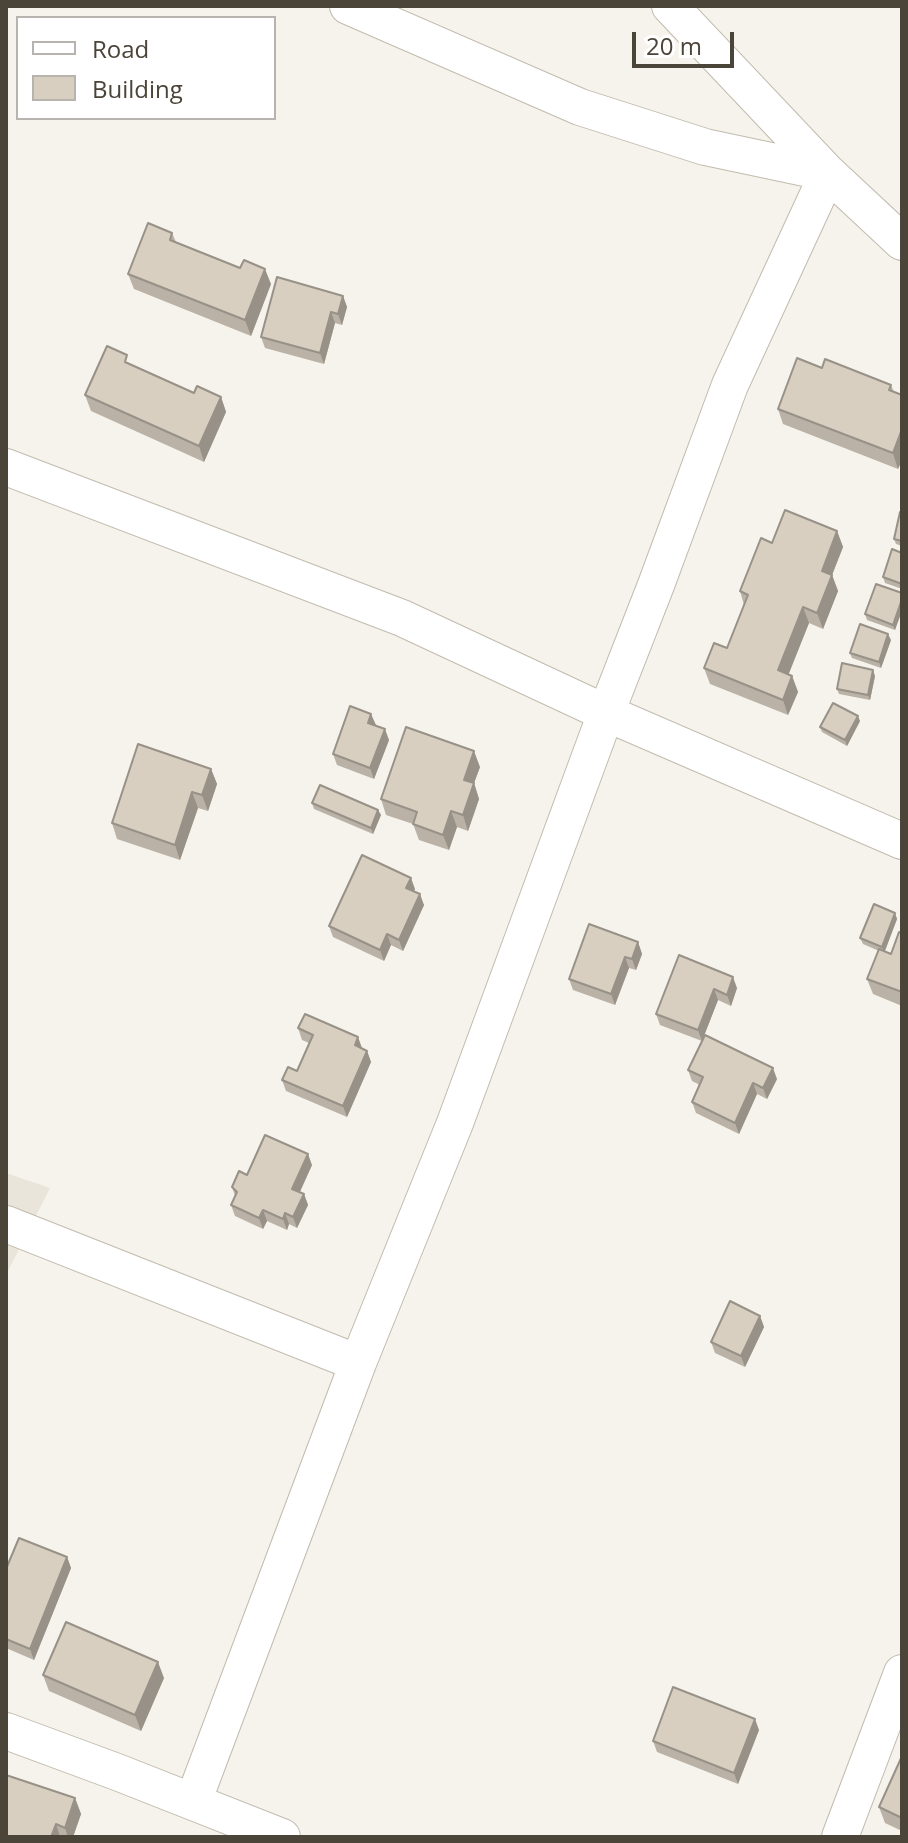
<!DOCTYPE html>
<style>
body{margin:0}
#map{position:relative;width:908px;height:1843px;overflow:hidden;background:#f6f3ec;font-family:"Open Sans",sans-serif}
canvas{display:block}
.frame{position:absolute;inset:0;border:8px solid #4b4439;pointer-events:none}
.legend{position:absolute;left:16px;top:16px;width:260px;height:104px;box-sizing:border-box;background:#fff;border:2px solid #b7b4b0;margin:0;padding:10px 14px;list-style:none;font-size:24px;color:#4b4439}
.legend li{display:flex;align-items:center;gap:16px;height:40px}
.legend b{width:40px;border:2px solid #b7b4b0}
.scale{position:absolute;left:632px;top:32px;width:102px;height:36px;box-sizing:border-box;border:4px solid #4b4439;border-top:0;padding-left:10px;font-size:24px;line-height:28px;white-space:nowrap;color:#4b4439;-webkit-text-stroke:6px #fff;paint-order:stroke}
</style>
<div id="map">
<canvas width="908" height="1843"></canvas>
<div class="frame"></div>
<ul class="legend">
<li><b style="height:10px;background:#fff"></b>Road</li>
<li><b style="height:22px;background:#d8cfc1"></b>Building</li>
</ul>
<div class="scale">20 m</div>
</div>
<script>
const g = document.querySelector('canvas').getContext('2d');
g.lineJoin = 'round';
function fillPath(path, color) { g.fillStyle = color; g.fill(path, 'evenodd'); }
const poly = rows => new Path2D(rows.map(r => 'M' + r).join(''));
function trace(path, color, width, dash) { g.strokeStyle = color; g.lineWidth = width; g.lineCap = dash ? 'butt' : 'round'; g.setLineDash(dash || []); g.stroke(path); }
const residential = poly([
 [6,1173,50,1188,6,1275]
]);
const minor = poly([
 [670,6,828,173,902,242],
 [6,467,402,618,606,713,902,841],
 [6,1224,358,1363],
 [6,1731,117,1772,282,1837],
 [193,1802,358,1363,455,1123,606,713,656,585,730,385,828,173,705,147,580,107,348,6],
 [840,1837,902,1673]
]);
const wall = poly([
 [172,233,176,242,240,268,271,284,251,336,134,289,128,274],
 [343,296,347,307,342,325,335,323,324,364,265,348,261,337],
 [131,365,194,393,221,397,226,412,204,462,91,411,85,395],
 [822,368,891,385,894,392,902,395,902,460,898,469,783,424,778,409],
 [902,513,902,546,896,544,894,539],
 [837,531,843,547,832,575,838,591,823,629,809,623,788,674,792,676,798,692,788,715,710,684,704,668,727,648,744,605,740,591,772,543],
 [902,553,902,589,885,583,883,577],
 [902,593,895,630,867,620,865,614],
 [891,640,881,668,852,658,850,653],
 [875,676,870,700,839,694,837,689],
 [860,721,847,746,822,732,820,727],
 [376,725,389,740,374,779,337,765,333,754],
 [480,767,474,783,479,799,468,831,457,827,449,850,419,840,413,824,386,815,381,799],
 [211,769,217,784,208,811,198,808,180,860,117,839,112,823],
 [312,803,378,810,381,815,373,834,314,809],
 [415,889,414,891,424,905,403,951,391,945,384,961,333,937,329,926],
 [895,913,897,919,885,951,891,954,902,933,902,1006,873,994,867,979,879,951,863,944,860,938],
 [638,942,642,954,636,970,629,968,615,1005,573,990,569,979],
 [679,955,737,988,731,1006,718,1000,702,1041,660,1025,656,1014],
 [298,1028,367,1051,371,1062,347,1117,286,1091,282,1080,297,1071,309,1043,302,1040],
 [688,1070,777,1079,767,1099,757,1094,739,1134,696,1113,692,1102,700,1085,692,1081],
 [312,1165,300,1192,304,1194,308,1205,297,1228,289,1224,287,1230,267,1221,263,1229,235,1216,231,1205,235,1196,232,1187,247,1175],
 [760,1316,764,1327,745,1367,715,1353,711,1342],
 [67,1557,71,1568,34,1660,6,1648,6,1569],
 [43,1675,164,1678,141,1731,49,1691],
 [759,1730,738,1784,657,1752,653,1741],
 [902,1756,902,1831,885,1823,879,1807],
 [75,1798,81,1814,73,1837,6,1837]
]);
const shadedWall = poly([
 [265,269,271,284,251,336,245,320],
 [343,296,347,307,342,325,338,314],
 [331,312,335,323,324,364,320,353],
 [221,397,226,412,204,462,199,446],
 [902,429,902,460,898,469,893,453],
 [837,531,843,547,832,575,838,591,823,629,817,613,822,571],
 [902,599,902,611,895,630,893,625],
 [803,607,809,623,784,686,778,670],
 [888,634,891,640,881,668,879,662],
 [873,670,875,676,870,700,868,695],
 [792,676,798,692,788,715,783,700],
 [371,714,376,725,372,734,368,723],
 [858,716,860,721,847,746,845,740],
 [385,729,389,740,374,779,370,768],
 [474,751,480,767,474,783,479,799,468,831,463,815,464,780],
 [211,769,217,784,208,811,202,795],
 [192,792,198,808,180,860,175,845],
 [378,810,381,815,373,834,371,828],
 [451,811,457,827,449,850,443,835],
 [411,878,415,889,410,899,406,888],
 [420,894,424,905,403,951,399,940],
 [895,913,897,919,884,953,882,947],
 [387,934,391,945,384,961,380,950],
 [638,942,642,954,636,970,632,959],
 [625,957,629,968,615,1005,611,994],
 [733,977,737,988,731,1006,727,995],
 [714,989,718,1000,702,1041,698,1030],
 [358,1037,362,1048,355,1045],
 [367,1051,371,1062,347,1117,343,1106],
 [773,1068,777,1079,767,1099,763,1088],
 [753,1083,757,1094,739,1134,735,1123],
 [308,1154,312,1165,296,1200,292,1189],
 [304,1194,308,1205,297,1228,293,1217],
 [263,1210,267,1221,263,1229,259,1218],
 [285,1213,289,1224,287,1230,283,1219],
 [760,1316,764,1327,745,1367,741,1356],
 [67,1557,71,1568,34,1660,30,1649],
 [158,1662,164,1678,141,1731,135,1715],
 [755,1719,759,1730,738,1784,734,1773],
 [75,1798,81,1814,73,1837,68,1837,65,1828],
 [56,1824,60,1837,51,1837]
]);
const building = poly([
 [148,223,172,233,170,240,240,268,244,260,265,269,245,320,128,274,148,223],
 [277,277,343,296,338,314,331,312,320,353,261,337,277,277],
 [107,346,127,355,125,362,194,393,197,386,221,397,199,446,85,395,107,346],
 [797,358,822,368,825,359,891,385,889,390,902,395,902,429,893,453,778,409,797,358],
 [785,510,837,531,822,571,832,575,817,613,803,607,778,670,792,676,783,700,704,668,714,643,727,648,748,595,740,591,761,538,772,543,785,510],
 [900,512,902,513,902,541,894,539,900,512],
 [892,549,902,553,902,584,883,577,892,549],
 [876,584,902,593,902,599,893,625,865,614,876,584],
 [860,624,888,634,879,662,850,653,860,624],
 [842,663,873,670,868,695,837,689,842,663],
 [833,703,858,716,845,740,820,727,833,703],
 [350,706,371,714,368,723,385,729,370,768,333,754,350,706],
 [406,727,474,751,464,780,474,783,463,815,451,811,443,835,413,824,417,812,381,799,406,727],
 [138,744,211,769,202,795,192,792,175,845,112,823,138,744],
 [320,785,378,810,371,828,312,803,320,785],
 [362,855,411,878,406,888,420,894,399,940,387,934,380,950,329,926,362,855],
 [874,904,895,913,882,947,860,938,874,904],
 [589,924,638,942,632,959,625,957,611,994,569,979,589,924],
 [899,932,902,933,902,992,867,979,879,949,891,954,899,932],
 [679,955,733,977,727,995,714,989,698,1030,656,1014,679,955],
 [305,1014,358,1037,355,1045,367,1051,343,1106,282,1080,288,1067,297,1071,313,1035,298,1028,305,1014],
 [705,1035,773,1068,763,1088,753,1083,735,1123,692,1102,703,1077,688,1070,705,1035],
 [265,1135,308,1154,292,1189,304,1194,293,1217,285,1213,283,1219,263,1210,259,1218,231,1205,237,1192,232,1187,239,1171,247,1175,265,1135],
 [730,1301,760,1316,741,1356,711,1342,730,1301],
 [19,1538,67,1557,30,1649,6,1639,6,1569,19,1538],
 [66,1622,158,1662,135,1715,43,1675,66,1622],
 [673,1687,755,1719,734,1773,653,1741,673,1687],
 [902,1756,902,1818,879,1807,902,1756],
 [6,1775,75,1798,65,1828,56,1824,51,1837,6,1837,6,1775]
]);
fillPath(residential, '#eae5da');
trace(minor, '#c2bbae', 38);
trace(minor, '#fff', 36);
fillPath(wall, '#bab2a6');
fillPath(shadedWall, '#979187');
fillPath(building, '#d8cfc1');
trace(building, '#979187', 2);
</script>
